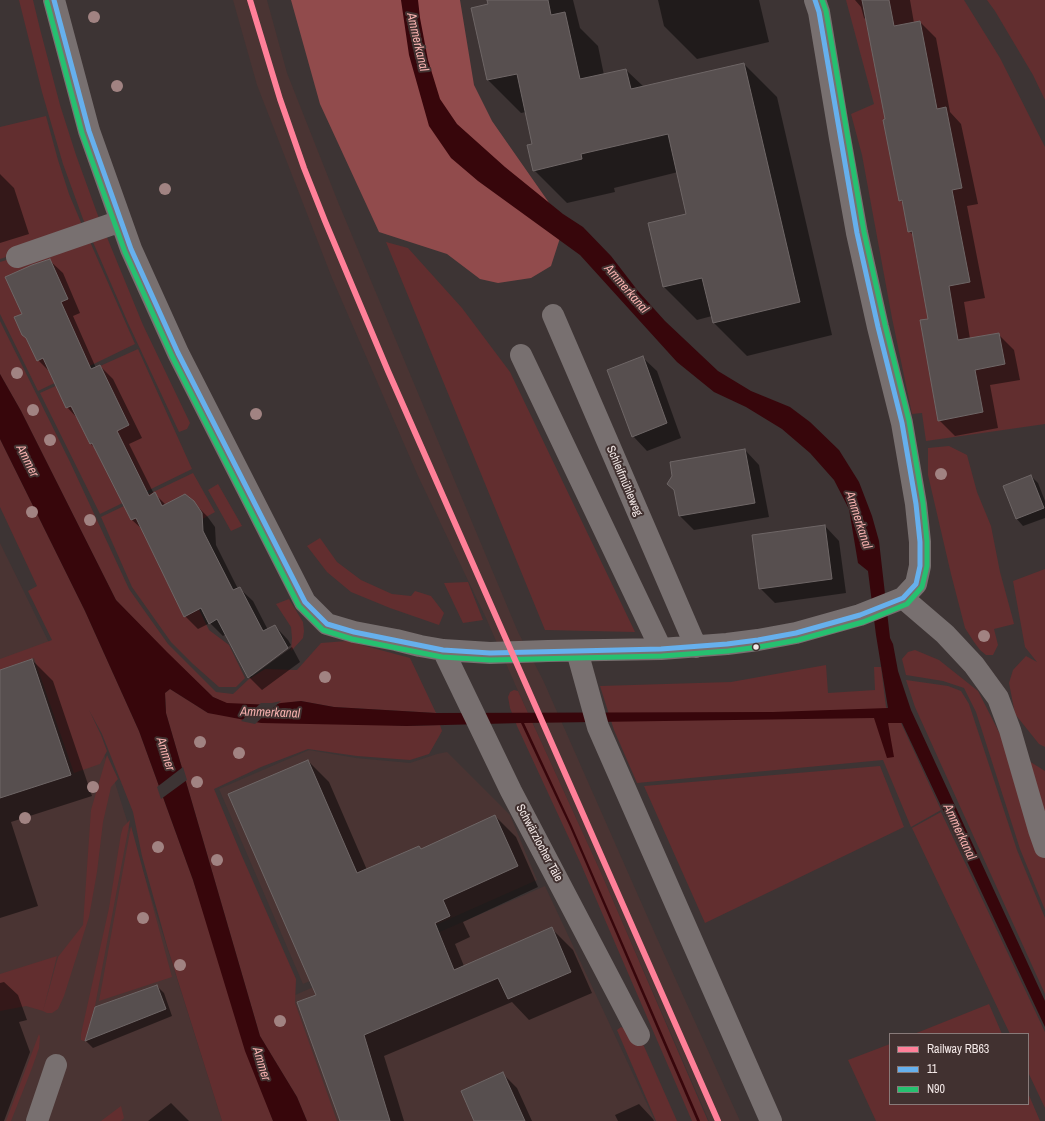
<!DOCTYPE html>
<meta charset="utf-8">
<style>
body{margin:0}
#map{position:relative;width:1045px;height:1121px;overflow:hidden;background:#3d3434;font-family:"Archivo Narrow",sans-serif}
canvas{display:block}
.legend{position:absolute;left:889px;top:1033px;width:140px;height:72px;box-sizing:border-box;background:#413130;border:1px solid #887a79;margin:0;padding:5px 7px;list-style:none;font-size:12px;color:#f3e8e7}
.legend li{display:flex;align-items:center;gap:8px;height:20px}
.legend b{width:20px;border:1px solid #887a79}
</style>
<div id="map">
<canvas width="1045" height="1121"></canvas>
<ul class="legend">
<li><b style="height:5px;background:#ff8099"></b>Railway RB63</li>
<li><b style="height:5px;background:#66b0ed"></b>11</li>
<li><b style="height:5px;background:#26c070"></b>N90</li>
</ul>
</div>
<script>
const g = document.querySelector('canvas').getContext('2d');
g.lineJoin = 'round';
function fillPath(path, color) { g.fillStyle = color; g.fill(path, 'evenodd'); }
const poly = rows => new Path2D(rows.map(r => 'M' + r).join(''));
function trace(path, color, width, dash) { g.strokeStyle = color; g.lineWidth = width; g.lineCap = dash ? 'butt' : 'round'; g.setLineDash(dash || []); g.stroke(path); }
function label(font, color, halo, rows, align = 'center') {
  g.font = font + ' "Archivo Narrow",sans-serif'; g.lineWidth = 4; g.setLineDash([]); g.textBaseline = 'middle'; g.strokeStyle = halo; g.fillStyle = color; for (const [text, x, y, turn = 0] of rows) {
    g.save(); g.translate(x, y); g.rotate((+turn || 0) * Math.PI / 180); g.textAlign = isNaN(turn) ? turn : align; if (halo) g.strokeText(text, 0, 0); g.fillText(text, 0, 0); g.restore();
  }
}
const built = poly([
 [233,0,267,0,287,73,338,202,518,632,543,680,656,936,740,1121,709,1121,602,875,518,691,486,618,418,476,332,278,257,85],
 [0,543,110,767,222,1121,0,1121],
 [309,750,356,758,410,763,437,754,447,752,510,815,537,880,303,984,219,789],
 [545,886,655,1121,327,1121,286,999]
]);
const green = poly([
 [19,0,33,0,40,29,60,105,76,155,97,213,143,325,190,423,187,429,179,432,128,323,83,219,63,164,42,92],
 [846,0,964,0,1000,58,1045,147,1045,424,926,441,922,413,912,414,892,318,862,155,851,114,874,104],
 [987,0,1045,0,1045,100,1033,75,995,11],
 [46,116,58,160,69,194,85,232,0,259,0,127],
 [87,235,135,344,38,391,0,314,0,262],
 [386,242,408,248,462,308,510,372,635,632,545,630],
 [0,321,70,462,129,589,168,644,216,692,233,694,249,679,265,669,297,670,321,643,347,641,410,658,436,713,334,707,301,701,272,705,227,704,213,697,167,653,116,600,21,411,0,374],
 [138,349,192,469,100,514,40,393],
 [0,439,85,611,139,731,193,880,273,1121,222,1121,167,946,142,856,133,812,102,734,89,710,101,735,107,751,100,764,74,773,34,658,0,670,0,659,52,640,28,591,37,586,0,507],
 [949,446,967,455,977,492,991,526,1000,572,1012,616,1014,624,994,629,998,645,993,655,986,655,980,650,974,642,965,628,951,574,928,475,928,448],
 [193,473,215,512,165,540,209,630,229,645,245,678,236,687,219,687,193,664,171,642,132,587,101,517],
 [218,484,242,526,231,531,208,490],
 [320,538,337,562,361,580,392,594,411,596,415,591,431,596,444,613,439,625,390,608,351,592,327,572,307,546],
 [1045,569,1045,747,1039,744,1015,714,1009,683,1013,670,1026,656,1037,662,1025,647,1013,581],
 [468,582,483,620,463,623,444,583],
 [289,599,303,622,304,631,303,638,293,649,291,651,292,638,291,627,276,604],
 [915,650,939,660,978,691,1002,738,1013,751,1045,771,1045,910,1020,849,976,712,964,688,943,681,906,675,902,659,908,652],
 [826,665,828,693,875,690,874,667,881,667,886,707,901,723,941,810,911,827,883,760,637,783,614,730,600,686,731,682],
 [906,680,948,686,961,691,969,704,1017,850,1045,918,1045,994,915,707],
 [170,689,208,713,407,726,440,725,442,731,429,754,410,760,357,756,308,749,261,767,214,789,241,854,296,979,295,1003,337,1121,307,1121,297,1097,260,1036,166,713,165,693],
 [514,690,518,691,602,875,708,1121,692,1121,580,862,517,726,510,708,508,697,510,692],
 [107,755,118,779,111,787,103,822,97,872,89,917,64,996,58,1009,52,1013,47,1013,43,1011,58,957,83,925,91,810],
 [880,766,904,827,705,923,644,786],
 [941,812,1045,1032,1045,1108,1028,1072,1028,1034,1010,1034,912,828],
 [130,820,95,1006,86,1038,88,1040,84,1041,81,1040,81,1034,109,908,121,834,123,827],
 [131,826,172,977,99,1001],
 [57,956,43,1011,26,1006,0,1011,0,974],
 [989,1004,1002,1034,914,1034],
 [621,1027,639,1035,677,1121,656,1121,617,1030],
 [39,1034,40,1037,39,1048,32,1068,11,1121,6,1121],
 [890,1044,890,1104,1028,1104,1028,1093,1040,1121,876,1121,848,1060],
 [121,1106,124,1118,121,1121,101,1121]
]);
const forest = poly([
 [291,0,460,0,474,85,492,121,552,207,561,235,551,266,531,278,498,283,480,279,447,254,379,232,320,104]
]);
const water = poly([
 [401,0,418,0,420,18,428,60,440,99,457,124,505,167,563,214,583,227,611,256,638,291,665,321,718,371,751,391,790,407,810,422,839,450,859,482,872,516,879,541,890,638,893,644,898,671,911,710,1045,1001,1045,1027,902,723,888,723,894,757,887,758,874,718,524,723,572,826,700,1121,697,1121,570,827,521,723,407,726,261,723,208,713,170,689,165,693,166,713,260,1036,297,1097,307,1121,273,1121,245,1051,193,880,139,731,85,611,0,439,0,374,21,411,116,600,167,652,213,697,227,703,272,705,281,703,301,701,334,707,436,713,773,712,888,708,876,635,868,571,858,563,849,509,834,480,810,453,782,429,746,407,714,392,677,362,580,255,478,181,451,158,429,126,409,55]
]);
const pier = poly([
 [281,701,255,724,241,721,261,703,272,703],
 [183,767,187,780,161,799,157,787]
]);
const shadow = poly([
 [488,0,573,0,580,28,598,46,604,75,626,70,644,87,744,64,777,97,832,335,747,356,714,323,712,316,697,320,664,287,688,215,678,172,614,188,615,192,567,203,534,170,533,145,526,112,521,113,488,80,472,9,489,5],
 [658,0,759,0,769,42,697,59,664,26],
 [855,0,910,0,914,23,920,22,936,38,950,112,961,124,978,204,967,206,985,298,964,302,970,339,998,334,1014,350,1020,380,990,385,998,428,955,436,939,420,929,320,913,235,909,231,904,204,900,200,886,120,868,21,864,18,861,7],
 [0,174,14,188,29,234,0,243],
 [49,260,63,273,80,313,73,316,96,368,100,366,113,379,142,438,129,444,154,494,155,494,166,505,193,502,207,516,215,527,216,545,238,589,239,588,253,601,268,630,275,626,288,640,291,645,252,674,252,676,292,647,300,662,262,690,249,677,226,634,223,636,210,623,198,629,185,616,143,530,132,520,98,451,90,443,78,419,67,407,51,373,38,360,23,315],
 [642,357,657,371,681,438,647,451,633,436],
 [745,450,759,465,769,517,694,530,680,516],
 [1031,476,1038,483,1045,501,1045,518,1023,526,1016,518],
 [825,526,839,541,846,593,775,603,760,588],
 [32,660,53,681,92,796,11,822,38,906,0,918,0,671],
 [308,761,329,782,367,870,419,847,422,850,495,816,516,837,538,887,463,922,470,937,455,944,464,966,552,929,573,950,592,993,529,1020,512,1002,384,1056,404,1121,341,1121,317,996],
 [4,982,18,995,27,1020,19,1022,30,1052,4,1121,0,1121,0,983],
 [157,986,164,993,172,1016,93,1048,86,1041,96,1007],
 [503,1074,517,1088,532,1121,475,1121],
 [171,1103,189,1121,148,1121],
 [639,1104,653,1119,654,1121,618,1121,615,1115]
]);
const building = poly([
 [487,0,548,0,551,15,565,12,580,79,626,69,631,89,744,63,800,302,713,323,702,278,663,287,648,223,686,214,668,134,581,154,582,159,533,171,527,145,532,144,517,74,487,80,471,8,488,4,487,0],
 [862,0,889,0,894,26,920,21,937,109,946,107,962,188,952,190,970,282,949,286,958,340,999,333,1005,364,975,370,983,412,938,421,920,320,928,319,912,231,908,232,902,200,899,201,883,120,885,119,862,0],
 [50,259,68,299,61,302,91,369,100,365,129,425,117,431,149,496,155,492,162,506,185,494,194,501,202,513,203,531,233,590,240,587,263,631,275,625,288,648,248,678,217,619,209,624,201,608,184,617,136,518,131,520,92,443,90,444,71,406,66,408,43,358,37,361,26,338,22,335,14,317,22,314,5,277,32,265,50,259],
 [643,356,667,423,632,437,607,370,643,356],
 [745,449,755,503,679,516,674,490,667,484,672,476,670,462,745,449],
 [1031,475,1044,508,1016,519,1003,486,1031,475],
 [825,525,832,579,759,589,752,535,825,525],
 [32,659,71,775,0,798,0,670,32,659],
 [308,760,357,873,419,846,421,849,495,815,518,866,443,900,450,916,435,923,454,970,552,927,571,972,508,999,498,978,364,1035,390,1121,340,1121,297,1002,316,995,228,794,308,760],
 [157,985,166,1009,85,1041,95,1007,157,985],
 [503,1072,525,1121,474,1121,461,1091,503,1072]
]);
const minor = poly([
 [54,0,89,131,131,249,178,353,305,602,327,624,354,632,396,640,420,646,443,650,490,653,548,651,661,649,727,644,758,640,796,633,860,615,903,598,916,584,920,566,920,542,916,504,902,423,878,327,857,233,840,138,819,12,815,0],
 [17,257,121,221],
 [553,315,696,647],
 [521,355,661,649],
 [903,598,945,634,974,665,998,698,1010,730,1039,830,1045,847],
 [443,650,511,791,639,1035],
 [577,651,598,727,771,1121],
 [37,1121,56,1065]
]);
const bus1 = poly([
 [54,0,89,131,131,249,178,353,305,602,327,624,354,632,443,650,490,653,661,649,727,644,758,640,796,633,860,615,903,598,916,584,920,566,920,542,916,504,902,423,878,327,857,233,819,12,815,0]
]);
const bus2 = poly([
 [47,2,82,133,125,252,172,356,299,606,323,630,352,639,442,657,490,660,662,656,728,651,759,647,798,640,863,622,907,604,922,587,927,566,927,541,923,503,909,421,885,325,864,232,826,11,822,0]
]);
const rail1 = poly([
 [250,0,280,99,304,168,325,221,388,371,718,1121]
]);
const trees = [
 [94,17],
 [117,86],
 [165,189],
 [17,373],
 [33,410],
 [256,414],
 [50,440],
 [941,474],
 [32,512],
 [90,520],
 [984,636],
 [325,677],
 [200,742],
 [239,753],
 [197,782],
 [93,787],
 [25,818],
 [158,847],
 [217,860],
 [143,918],
 [180,965],
 [280,1021]
];
const markers = [
 [756,647,3.5,"#f3e8e7"]
];
const streetNames = [
 ["Schleifmühleweg",624,481,67],
 ["Schwärzlocher Täle",539,843,62]
];
const waterNames = [
 ["Ammerkanal",417,42,77],
 ["Ammerkanal",626,289,49],
 ["Ammer",27,461,63],
 ["Ammerkanal",858,520,72],
 ["Ammerkanal",270,713,2],
 ["Ammer",165,754,72],
 ["Ammerkanal",959,832,65],
 ["Ammer",261,1064,73]
];
fillPath(built, '#4a3433');
fillPath(green, '#622e2f');
fillPath(forest, '#914b4c');
fillPath(water, '#37060b');
fillPath(pier, '#3d3434');
fillPath(shadow, '#0007');
fillPath(building, '#574f4f');
trace(building, '#6e6666', 1);
trace(minor, '#787070', 22);
trace(bus1, '#66b0ed', 5);
trace(bus2, '#26c070', 5);
trace(rail1, '#ff8099', 6);
g.fillStyle = '#a18382';
for (const [x, y] of trees) { g.beginPath(); g.arc(x, y, 6, 0, 2 * Math.PI); g.fill(); }
for (const [x, y, r, color] of markers) { const dot = new Path2D(); dot.arc(x, y, r, 0, 2 * Math.PI); g.fillStyle = color; g.fill(dot); trace(dot, '#413130', 1.5); }
label('12px', '#f3e8e7', '#413130', streetNames);
label('italic 13px', '#f4afad', '#413130', waterNames);
</script>
